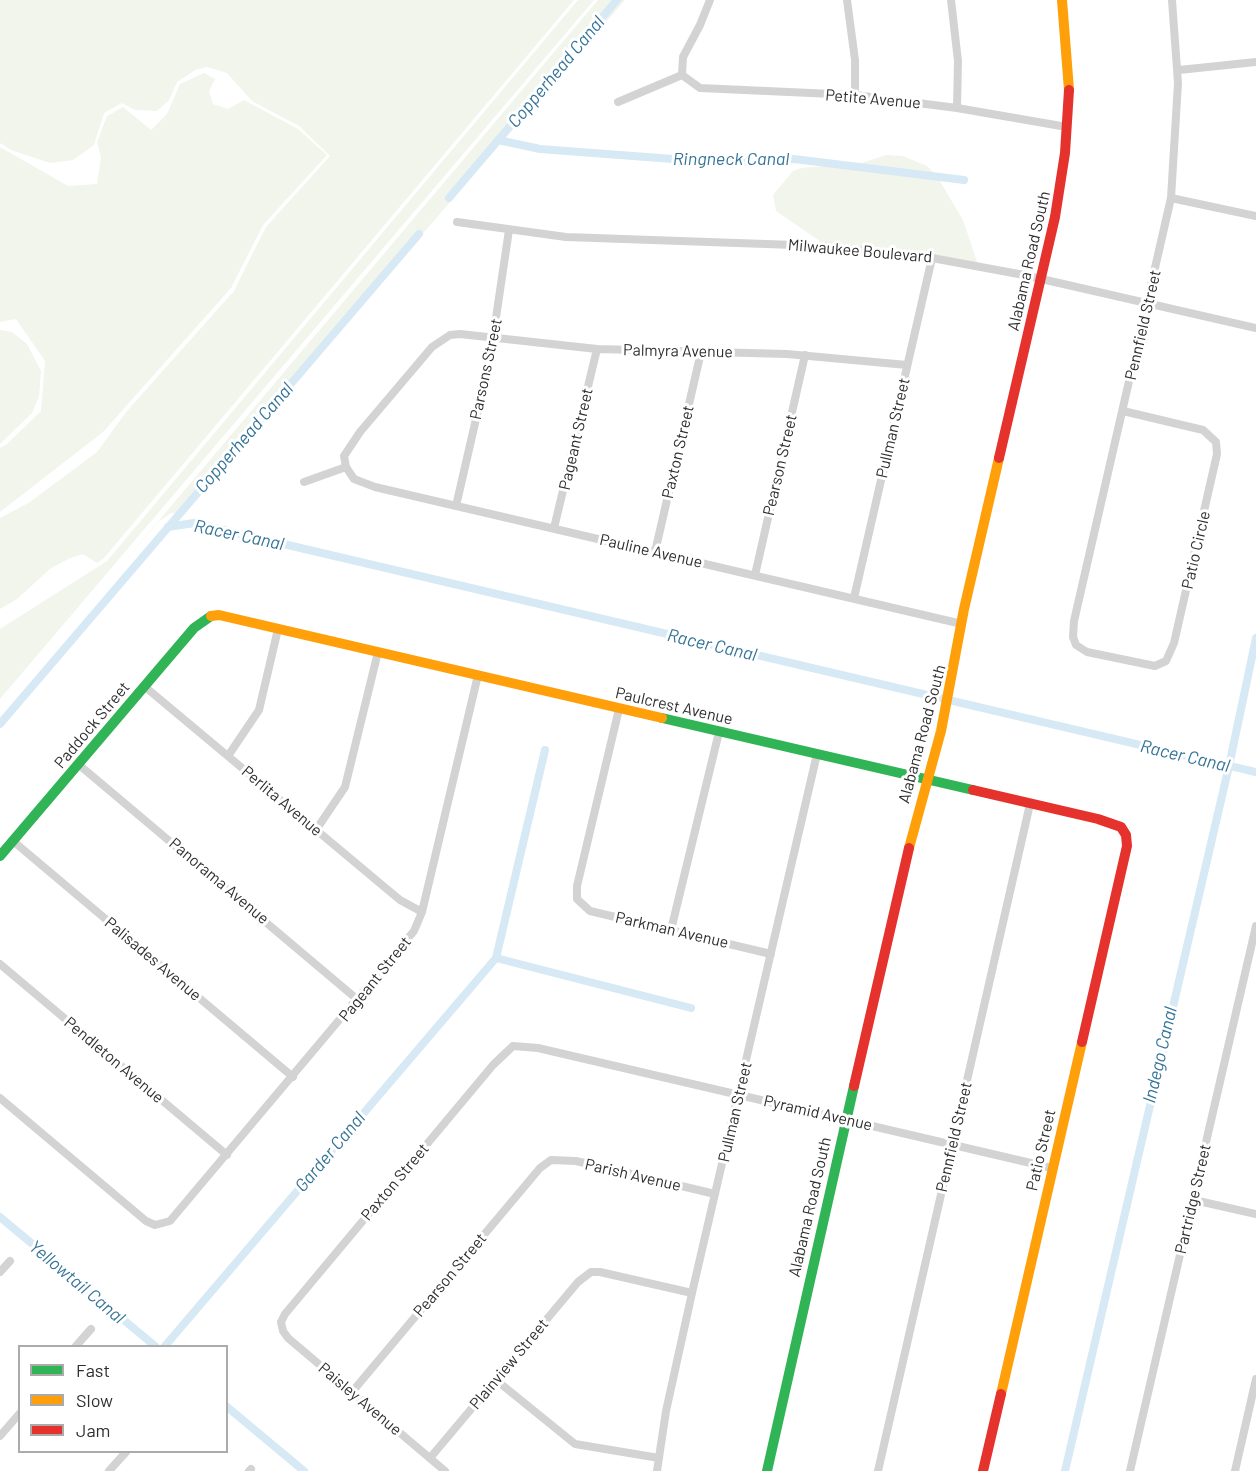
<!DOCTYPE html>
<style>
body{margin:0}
#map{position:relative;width:1256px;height:1471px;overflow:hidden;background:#fff;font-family:Barlow,sans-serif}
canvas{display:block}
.legend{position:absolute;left:18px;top:1345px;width:210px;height:108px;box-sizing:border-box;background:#fff;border:2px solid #ababab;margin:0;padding:8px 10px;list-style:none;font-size:18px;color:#2e2e2e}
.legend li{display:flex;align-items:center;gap:12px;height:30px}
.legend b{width:30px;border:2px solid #ababab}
</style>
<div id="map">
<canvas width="1256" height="1471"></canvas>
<ul class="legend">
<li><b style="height:8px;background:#30b455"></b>Fast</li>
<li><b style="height:8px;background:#ff9f0a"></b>Slow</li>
<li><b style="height:8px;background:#e5322d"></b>Jam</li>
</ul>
</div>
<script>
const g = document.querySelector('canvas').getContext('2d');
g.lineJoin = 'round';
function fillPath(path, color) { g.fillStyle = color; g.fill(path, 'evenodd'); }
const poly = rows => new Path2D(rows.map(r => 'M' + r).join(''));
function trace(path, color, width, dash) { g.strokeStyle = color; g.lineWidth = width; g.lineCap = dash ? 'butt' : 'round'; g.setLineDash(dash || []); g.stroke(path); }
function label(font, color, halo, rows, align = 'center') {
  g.font = font + ' Barlow,sans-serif'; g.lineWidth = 6; g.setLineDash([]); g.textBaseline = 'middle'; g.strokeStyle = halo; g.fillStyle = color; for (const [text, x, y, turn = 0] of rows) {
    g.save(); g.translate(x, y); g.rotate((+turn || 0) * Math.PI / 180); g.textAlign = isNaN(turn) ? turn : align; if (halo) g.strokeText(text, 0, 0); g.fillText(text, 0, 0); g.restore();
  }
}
const green = poly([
 [0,0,574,0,104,558,97,563,83,554,70,558,51,568,17,599,0,609,0,518,30,502,97,452,127,411,234,291,266,227,330,156,299,126,252,101,227,73,207,67,195,70,177,82,169,100,157,111,135,110,122,103,104,113,94,145,73,160,50,163,11,150,0,143],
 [578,0,594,0,0,699,0,629,107,561],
 [598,0,625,0,181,513,171,513,159,521,107,582],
 [204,73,215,79,209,91,213,104,228,109,244,100,298,129,327,155,263,225,231,288,103,432,0,512,0,448,7,444,41,411,45,361,16,319,0,322,0,147,68,186,97,184,101,158,97,142,107,116,123,107,151,130,167,114,180,84],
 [886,155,903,156,927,166,938,178,963,220,978,265,824,244,776,211,773,195,793,171,802,168,862,163],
 [0,330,12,332,27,344,41,371,39,396,32,413,0,444]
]);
const canal = poly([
 [498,140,540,149,673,159,744,162,794,159,964,180],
 [449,198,617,0],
 [168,527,194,523,1256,772],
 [0,724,419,234],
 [496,958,691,1008],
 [0,1217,155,1346],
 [165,1346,496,958,545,750],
 [226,1406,304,1471],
 [1065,1471,1229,766,1256,638]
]);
const street = poly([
 [847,0,855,60,855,95],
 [951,0,958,61,957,108],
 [1179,70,1256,62],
 [682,75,700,88,855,95,957,108,1067,127],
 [682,75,683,57,700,25,710,0],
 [618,102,682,75],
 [1171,198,1256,216],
 [457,222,566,237,823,246,932,258,1024,275,1256,328],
 [907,365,787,354,597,349,460,334,450,335,432,347,360,432,344,456,346,467,354,479,375,487,962,624],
 [1123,411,1203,430,1216,442,1217,454,1174,643,1166,661,1155,666,1087,652,1076,645,1073,637,1074,621,1171,198,1178,83,1172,0],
 [304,482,346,467],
 [456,506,490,358,509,230],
 [554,528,597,349],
 [655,552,701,352],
 [755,575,805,355],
 [854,598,932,258],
 [144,686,400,900,422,912],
 [619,709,577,886,577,899,590,911,771,954],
 [228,756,259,710,278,629],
 [78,764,358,1000],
 [316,830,345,787,378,652],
 [13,841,293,1077],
 [671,930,719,732],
 [0,964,227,1155],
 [0,1098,146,1221,155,1225,170,1221,414,931,422,912,478,675],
 [1194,1200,1256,1214],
 [0,1272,10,1261],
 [76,1346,91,1329],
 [496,1380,575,1444,659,1458],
 [352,1392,540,1168,551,1160,576,1161,715,1194],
 [0,1436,20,1413],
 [430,1458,578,1282,591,1272,600,1272,692,1293],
 [109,1471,126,1452],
 [249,1471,251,1469],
 [445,1471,288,1338,283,1331,281,1322,285,1314,493,1065,513,1046,538,1048,1052,1168],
 [657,1471,666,1411,692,1293,817,754],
 [878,1471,1030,804],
 [1130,1471,1256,926],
 [1235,1471,1256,1379]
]);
const fast = poly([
 [662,718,973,790],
 [0,856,194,628,211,616],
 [767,1471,854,1086]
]);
const slow = poly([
 [1062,0,1069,90],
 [211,616,219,615,662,718],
 [909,848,941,731,964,609,999,458],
 [1001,1394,1082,1042]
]);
const jam = poly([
 [999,458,1055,217,1065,153,1069,90],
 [973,790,1098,819,1121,827,1126,835,1127,846,1082,1042],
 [854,1086,909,848],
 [983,1471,1001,1394]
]);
const streetNames = [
 ["Petite Avenue",873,99,5],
 ["Milwaukee Boulevard",860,251,5],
 ["Alabama Road South",1029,261,-77],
 ["Pennfield Street",1143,325,-77],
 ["Palmyra Avenue",678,351,1],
 ["Parsons Street",486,369,-78],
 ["Pullman Street",893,428,-77],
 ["Pageant Street",576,439,-77],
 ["Paxton Street",678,452,-77],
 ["Pearson Street",780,465,-77],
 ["Patio Circle",1196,550,-77],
 ["Pauline Avenue",651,551,13],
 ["Paulcrest Avenue",674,706,13],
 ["Paddock Street",92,725,-50],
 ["Alabama Road South",922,734,-75],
 ["Perlita Avenue",282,801,40],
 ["Panorama Avenue",219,881,40],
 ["Parkman Avenue",672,930,13],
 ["Palisades Avenue",153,959,40],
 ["Pageant Street",375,979,-51],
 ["Pendleton Avenue",114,1060,40],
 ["Pullman Street",735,1112,-77],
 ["Pyramid Avenue",818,1113,13],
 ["Pennfield Street",954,1137,-77],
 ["Patio Street",1041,1150,-77],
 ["Parish Avenue",633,1175,13],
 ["Paxton Street",395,1182,-50],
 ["Partridge Street",1193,1199,-77],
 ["Alabama Road South",810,1207,-77],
 ["Pearson Street",450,1275,-50],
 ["Plainview Street",509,1364,-50],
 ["Paisley Avenue",360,1399,40]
];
const waterNames = [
 ["Copperhead Canal",556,72,-50],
 ["Ringneck Canal",731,159],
 ["Copperhead Canal",244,438,-49],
 ["Racer Canal",239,535,12],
 ["Racer Canal",712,645,13],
 ["Racer Canal",1185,756,13],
 ["Indego Canal",1160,1055,-77],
 ["Garder Canal",330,1152,-50],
 ["Yellowtail Canal",77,1282,40]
];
fillPath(green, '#f1f5eb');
trace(canal, '#d6e9f4', 8);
trace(street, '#d3d3d3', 8);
trace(fast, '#30b455', 10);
trace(slow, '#ff9f0a', 10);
trace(jam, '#e5322d', 10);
label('16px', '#2e2e2e', '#fff', streetNames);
label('italic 18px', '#357498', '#fff', waterNames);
</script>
